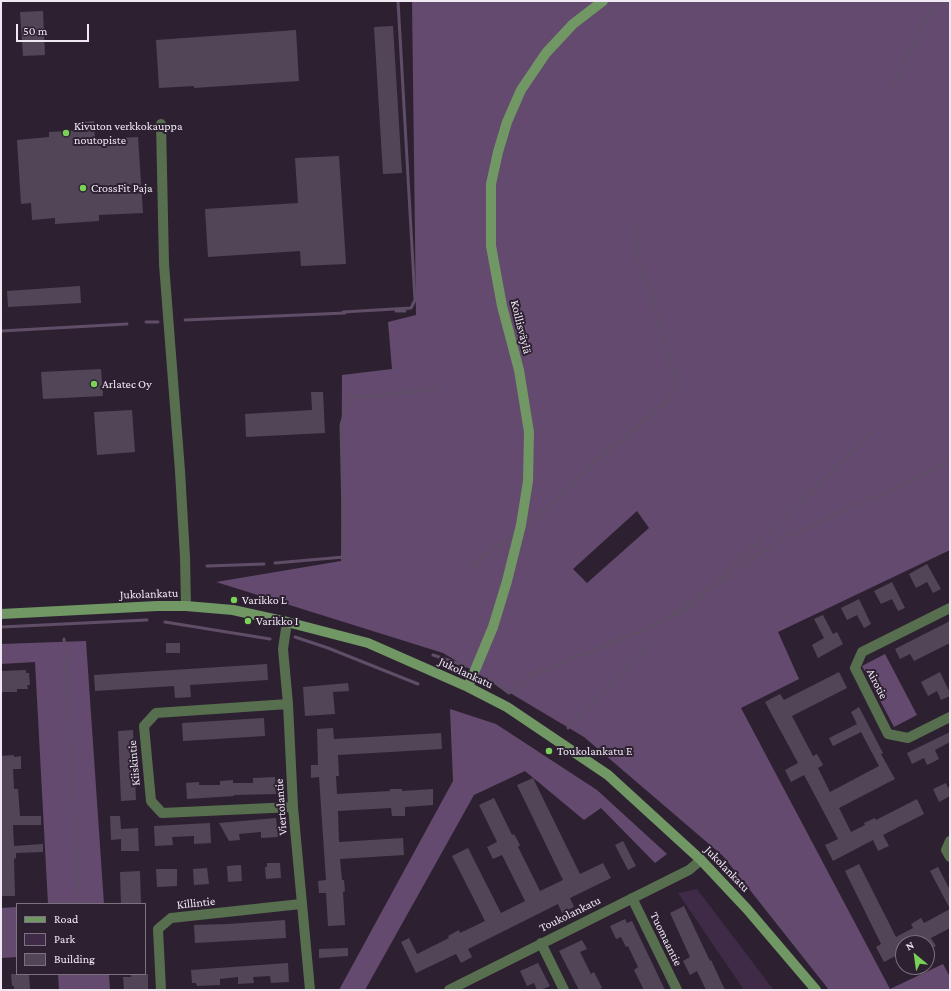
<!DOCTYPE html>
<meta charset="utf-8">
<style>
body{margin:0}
#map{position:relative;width:951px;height:991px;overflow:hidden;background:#2d2131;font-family:"Crimson Pro",serif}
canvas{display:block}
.frame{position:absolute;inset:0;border:2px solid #f0e9f4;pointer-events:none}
.legend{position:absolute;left:16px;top:903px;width:130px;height:72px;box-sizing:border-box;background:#2d2131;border:1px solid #7b717f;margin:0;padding:5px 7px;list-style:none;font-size:12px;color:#f0e9f4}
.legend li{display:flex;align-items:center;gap:8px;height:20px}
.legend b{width:20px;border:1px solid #7b717f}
.north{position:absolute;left:895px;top:935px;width:40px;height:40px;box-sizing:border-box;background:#2d2131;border:1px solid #7b717f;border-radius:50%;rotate:331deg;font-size:11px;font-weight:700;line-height:16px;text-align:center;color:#f0e9f4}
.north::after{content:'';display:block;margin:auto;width:14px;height:18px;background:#79d158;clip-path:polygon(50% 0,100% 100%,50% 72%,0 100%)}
.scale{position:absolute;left:16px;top:24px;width:73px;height:18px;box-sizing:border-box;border:2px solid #f0e9f4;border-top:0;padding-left:5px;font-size:12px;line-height:14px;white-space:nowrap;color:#f0e9f4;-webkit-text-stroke:3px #2d2131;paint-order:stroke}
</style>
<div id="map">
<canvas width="951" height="991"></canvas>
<div class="frame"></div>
<ul class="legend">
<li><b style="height:5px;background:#719864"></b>Road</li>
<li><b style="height:11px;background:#3f2b47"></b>Park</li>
<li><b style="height:11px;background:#524557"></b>Building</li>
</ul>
<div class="north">N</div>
<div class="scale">50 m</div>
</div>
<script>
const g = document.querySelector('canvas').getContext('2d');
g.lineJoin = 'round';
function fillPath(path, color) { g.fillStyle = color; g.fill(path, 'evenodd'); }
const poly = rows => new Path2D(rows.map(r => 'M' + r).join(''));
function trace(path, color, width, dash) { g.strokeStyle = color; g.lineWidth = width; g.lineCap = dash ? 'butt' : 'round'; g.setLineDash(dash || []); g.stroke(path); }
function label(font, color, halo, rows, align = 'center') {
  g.font = font + ' "Crimson Pro",serif'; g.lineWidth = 4; g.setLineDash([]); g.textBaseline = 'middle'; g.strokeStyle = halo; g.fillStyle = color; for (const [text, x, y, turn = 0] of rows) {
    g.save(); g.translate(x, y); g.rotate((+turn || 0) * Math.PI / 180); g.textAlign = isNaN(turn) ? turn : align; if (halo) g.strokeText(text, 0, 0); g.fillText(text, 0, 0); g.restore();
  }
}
const green = poly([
 [697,889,769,984,774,990,744,990,678,893]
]);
const forest = poly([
 [412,1,950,1,950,550,778,632,799,679,741,708,890,989,943,964,950,977,950,990,829,990,723,856,584,737,443,653,216,582,341,561,342,375,392,369,388,322,416,315],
 [637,511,649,528,587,583,573,569],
 [86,641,104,904,48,904,35,662,1,664,1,644],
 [885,654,917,715,894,727,862,666],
 [450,709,496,724,597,790,667,854,655,863,601,808,584,820,525,771,474,795,365,990,339,990,453,781],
 [17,907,17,957,1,958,1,908],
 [58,974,109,974,110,990,59,990]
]);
const stream = poly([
 [894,84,935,1],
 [396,311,405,311],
 [343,312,411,308,415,300,398,1],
 [185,320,345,313],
 [146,322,158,322],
 [1,331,127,324],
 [526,526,564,492,598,459,665,403,678,387,657,318,650,282,642,277,634,219],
 [275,563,344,557,341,425,349,398,439,389],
 [207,566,264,564],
 [470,567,513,535],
 [721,578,873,432],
 [667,618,690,608,709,590],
 [165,622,270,639],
 [1,627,147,620],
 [295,637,328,648,418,684],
 [64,639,80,904],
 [433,655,466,666],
 [545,670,655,625,782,539,950,462],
 [525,678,546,669],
 [490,679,509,693,525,682],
 [568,728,654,640],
 [85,974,86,990]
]);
const building = poly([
 [43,11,45,55,23,56,20,12],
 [393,26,402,173,383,174,374,27],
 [296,30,299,81,194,88,194,86,159,88,156,40],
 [94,121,95,139,138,137,143,213,99,215,99,221,55,224,55,218,32,220,31,203,21,204,17,140,49,137,49,132,82,130,82,122],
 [339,156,346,264,301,266,300,251,208,257,205,209,298,203,295,158],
 [80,286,81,303,8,307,7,291],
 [101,369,103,396,43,399,41,372],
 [311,392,323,392,325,433,246,437,245,414,312,410],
 [132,410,135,452,97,455,94,412],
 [927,564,941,589,933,593,927,582,916,588,909,574],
 [892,582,905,608,898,611,892,599,881,604,874,591],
 [859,599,871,624,864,628,857,615,847,620,841,608],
 [823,615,833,634,837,632,843,644,818,658,812,645,824,638,814,619],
 [950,621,950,643,914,661,910,654,900,659,895,649],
 [166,643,180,643,180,653,166,653],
 [267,664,268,680,190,685,191,697,175,698,174,686,95,691,94,675],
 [26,670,26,673,29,673,30,685,27,685,28,689,17,689,17,692,1,692,1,671],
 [839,672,847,688,792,716,813,756,817,754,823,765,818,768,830,792,879,766,861,732,833,746,829,738,857,724,851,712,859,707,883,753,881,754,895,779,839,808,851,832,865,825,864,823,875,818,876,820,917,799,924,814,883,835,889,846,878,851,873,840,833,861,825,845,838,839,804,775,791,782,785,770,798,763,765,702,780,694,784,700],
 [940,672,950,693,950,696,941,700,937,691,928,696,921,682],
 [348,683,349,691,333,692,335,714,305,716,303,687],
 [264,718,265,736,183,741,182,723],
 [333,728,334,739,441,733,442,749,338,755,339,776,336,776,337,794,390,791,390,789,402,789,402,791,433,789,433,805,405,807,405,816,392,816,391,808,338,811,339,842,403,838,404,855,340,859,342,880,344,880,345,891,343,892,345,925,328,926,326,893,319,893,318,881,326,880,319,777,311,778,311,765,318,765,317,729],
 [133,730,136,800,121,801,118,731],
 [950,732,950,742,935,750,939,759,927,765,924,758,912,764,907,753],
 [14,755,14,757,21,756,21,769,13,769,14,789,18,789,20,816,41,816,41,825,13,825,14,846,43,844,43,852,16,853,16,858,14,859,15,896,1,896,1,756],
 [275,777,276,794,234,795,234,796,187,799,186,783,199,782,199,785,220,785,220,781,233,780,233,783,253,783,253,778],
 [533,778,580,874,603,863,611,878,570,898,574,907,562,913,558,904,468,949,472,957,461,963,456,954,416,973,401,942,409,938,417,954,449,938,448,936,459,930,460,933,485,921,452,856,468,848,501,913,525,901,502,855,493,859,487,847,497,842,479,805,494,798,512,835,514,834,520,845,518,847,540,891,563,880,517,785],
 [946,783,948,788,950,786,950,796,939,802,933,789],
 [110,816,120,816,121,829,138,828,139,851,121,851,121,839,111,840],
 [276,818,278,837,261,838,261,832,239,834,240,840,229,841,219,823],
 [210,823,211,843,194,844,194,836,172,837,173,845,155,846,154,826],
 [623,841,636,866,628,870,615,845],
 [267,863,280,863,281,878,266,879,265,867,267,867],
 [859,864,896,937,913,928,911,924,921,918,924,923,950,909,950,928,931,938,936,946,927,951,927,943,903,943,903,952,884,962,876,947,881,944,845,871],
 [241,865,242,881,228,882,227,866],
 [938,867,950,890,950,909,930,871],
 [207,868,209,884,194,885,193,869],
 [156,869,177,869,177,886,157,887],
 [140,871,141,904,121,904,120,872],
 [684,906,710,961,711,960,725,990,706,990,697,971,690,975,683,961,690,957,670,913],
 [625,919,627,923,632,921,665,990,644,990,634,970,638,967,628,946,626,947,621,937,616,939,610,926],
 [285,920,286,938,195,943,194,925,228,924],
 [582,940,587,949,580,952,591,974,594,972,602,988,598,990,579,990,559,951],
 [348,948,348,956,319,958,319,949],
 [288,963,289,982,271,983,270,976,253,977,254,983,238,984,238,977,220,979,220,985,197,986,196,983,192,983,191,970],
 [538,963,550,986,541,990,537,990,534,983,527,986,520,971],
 [11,974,29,974,30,990,14,990,14,986,12,986],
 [131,974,148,974,148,990,124,990,123,977,131,977]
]);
const street = poly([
 [161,124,164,264,180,471,185,557,186,606],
 [950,608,862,652,855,668,888,734,908,738,950,717],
 [287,622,283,649,288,704,293,807,310,990],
 [288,704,156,713,144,726,151,801,162,813,293,807],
 [950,841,946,850,950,857],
 [632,898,677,990],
 [541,943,564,990],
 [161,990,158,929,171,918,301,904],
 [449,990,689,870,701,860]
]);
const secondary = poly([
 [1,614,157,606,186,606,233,610,287,622,368,643,468,687,507,707,608,775,701,860,747,909,816,990],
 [468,687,493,627,507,581,521,525,528,481,529,432,519,370,502,306,491,246,491,184,498,152,507,122,521,90,546,53,573,24,603,1]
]);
const markers = [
 [66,133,4,"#79d158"],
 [83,188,4,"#79d158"],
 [94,384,4,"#79d158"],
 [234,600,4,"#79d158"],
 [248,621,4,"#79d158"],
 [549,751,4,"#79d158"]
];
const poiNames = [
 ["Kivuton verkkokauppa",74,126],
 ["noutopiste",74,140],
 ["CrossFit Paja",91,188],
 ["Arlatec Oy",102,384],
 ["Varikko L",242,600],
 ["Varikko I",256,621],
 ["Toukolankatu E",557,751]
];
const streetNames = [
 ["Koillisväylä",521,327,76],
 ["Jukolankatu",149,594,-2],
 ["Jukolankatu",466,673,25],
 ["Airotie",877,684,63],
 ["Kiiskintie",134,763,-95],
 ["Viertolantie",281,807,-94],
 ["Jukolankatu",727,869,46],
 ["Killintie",196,903,-6],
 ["Toukolankatu",570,914,-26],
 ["Tuomaantie",666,939,64]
];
fillPath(green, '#3f2b47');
fillPath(forest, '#644a6f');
trace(stream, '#604d67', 3);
fillPath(building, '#524557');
trace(street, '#576f4f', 10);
trace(secondary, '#719864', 10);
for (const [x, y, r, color] of markers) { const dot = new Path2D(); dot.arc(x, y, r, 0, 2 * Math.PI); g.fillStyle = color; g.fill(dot); trace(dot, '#2d2131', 1.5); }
label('12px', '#f0e9f4', '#2d2131', poiNames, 'left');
label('12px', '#f0e9f4', '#2d2131', streetNames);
</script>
